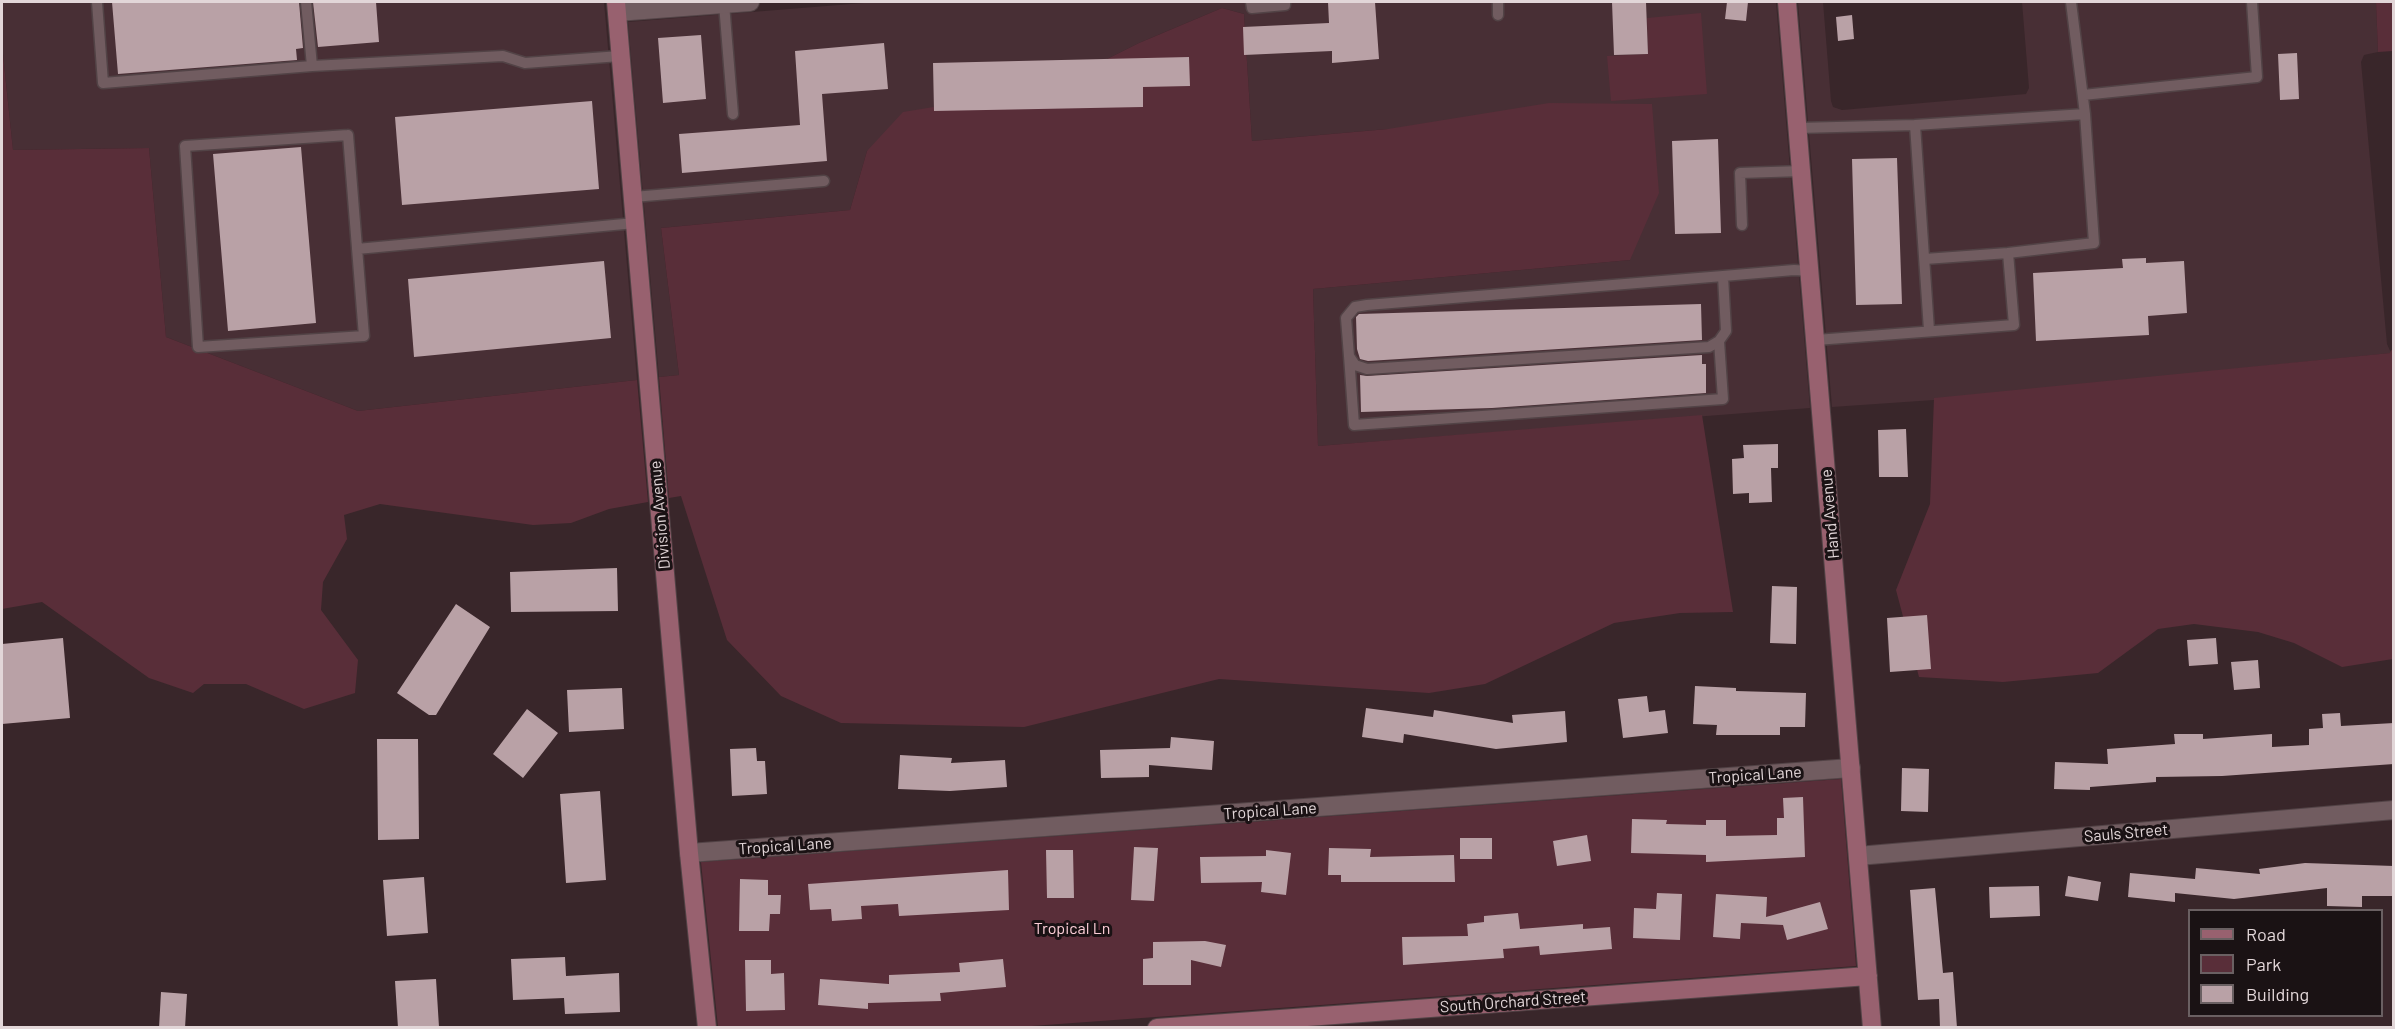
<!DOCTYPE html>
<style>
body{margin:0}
#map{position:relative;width:2395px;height:1029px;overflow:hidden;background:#39262a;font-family:Barlow,sans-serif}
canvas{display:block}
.frame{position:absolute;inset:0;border:3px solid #e2d6d8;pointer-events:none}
.legend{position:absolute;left:2188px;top:909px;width:195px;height:108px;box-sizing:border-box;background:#1a1214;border:2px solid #6a6062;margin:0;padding:8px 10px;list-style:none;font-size:18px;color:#e2d6d8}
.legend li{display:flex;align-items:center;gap:12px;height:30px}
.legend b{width:30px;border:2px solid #6a6062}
</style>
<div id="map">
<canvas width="2395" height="1029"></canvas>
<div class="frame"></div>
<ul class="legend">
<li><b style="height:8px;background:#98616f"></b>Road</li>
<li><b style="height:16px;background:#592e39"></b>Park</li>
<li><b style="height:16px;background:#b9a1a6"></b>Building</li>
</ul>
</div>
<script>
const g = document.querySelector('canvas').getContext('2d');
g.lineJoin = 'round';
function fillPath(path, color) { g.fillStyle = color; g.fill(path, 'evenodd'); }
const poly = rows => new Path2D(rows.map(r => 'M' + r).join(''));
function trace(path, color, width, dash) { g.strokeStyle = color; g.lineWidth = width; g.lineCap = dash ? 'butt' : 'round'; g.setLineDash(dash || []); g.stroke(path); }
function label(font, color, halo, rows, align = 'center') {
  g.font = font + ' Barlow,sans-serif'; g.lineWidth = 6; g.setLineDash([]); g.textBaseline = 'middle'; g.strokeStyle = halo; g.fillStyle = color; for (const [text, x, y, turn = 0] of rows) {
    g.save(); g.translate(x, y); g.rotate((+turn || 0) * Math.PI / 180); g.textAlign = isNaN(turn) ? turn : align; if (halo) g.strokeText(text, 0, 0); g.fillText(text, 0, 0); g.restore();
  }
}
const built = poly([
 [2,2,604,2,637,380,358,411,166,337,149,148,13,150,2,45],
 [876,2,1776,2,1810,408,1318,446,1313,289,1630,260,1388,129,1252,141,1244,14,1222,8,1139,43,1029,98,867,151,850,210,661,228,679,375,659,377,628,22],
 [1798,2,1823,2,1831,101,1833,107,1842,110,2026,94,2029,88,2022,2,2376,2,2378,52,2364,55,2361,62,2387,344,2391,353,1934,400,1832,407]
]);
const green = poly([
 [2376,2,2393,2,2393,51,2378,52],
 [1222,8,1244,14,1252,141,1388,129,1549,103,1652,104,1659,193,1630,260,1313,289,1318,446,1702,415,1733,612,1680,613,1614,623,1485,684,1429,693,1219,679,1024,727,841,723,781,696,727,640,681,496,669,498,659,377,679,375,661,228,850,210,867,151,903,112,958,103,1029,98,1139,43],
 [1701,13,1707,94,1611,101,1607,56,1648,54,1647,18],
 [2,45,13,150,149,148,166,337,358,411,637,380,648,502,609,509,571,523,533,525,380,504,344,515,347,539,323,582,321,610,358,660,355,693,304,709,246,684,204,684,193,693,149,678,42,602,2,609],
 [2391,350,2393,351,2393,659,2342,667,2294,643,2258,632,2194,624,2158,629,2098,673,2003,682,1919,677,1896,590,1930,504,1934,398,2390,353],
 [1841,779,1856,966,1018,1027,718,1027,701,862]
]);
const building = poly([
 [112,2,299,2,303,48,296,49,297,60,118,74],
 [313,2,376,2,379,42,318,47],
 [1328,2,1375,2,1379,59,1332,63,1332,51,1244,55,1243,27,1329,23],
 [1612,2,1646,2,1648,54,1614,55],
 [1727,2,1748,2,1746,21,1725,19],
 [1852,15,1854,39,1838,41,1836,17],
 [701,35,706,99,663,103,658,38],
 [884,43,888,89,822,94,827,161,682,173,679,134,800,125,795,51],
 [2297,53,2299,99,2280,100,2278,54],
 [1189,57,1190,86,1143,87,1143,107,934,111,933,63],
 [592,101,599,189,402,205,395,117],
 [1718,139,1721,233,1675,234,1672,141],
 [301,147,316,323,228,331,213,154],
 [1897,158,1902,304,1856,305,1852,159],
 [2146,258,2146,263,2184,261,2187,313,2148,316,2149,335,2036,341,2033,273,2123,268,2122,259],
 [604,261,611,338,414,357,408,279],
 [1701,304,1702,340,1368,361,1360,359,1357,349,1356,317,1359,314],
 [1702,355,1702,364,1706,364,1706,393,1492,408,1361,412,1360,375,1367,376],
 [1906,429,1908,477,1879,477,1878,430],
 [1778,444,1778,468,1771,468,1772,502,1749,503,1749,493,1733,494,1732,459,1744,458,1743,445],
 [617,568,618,611,511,612,510,572],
 [1772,586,1797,587,1796,644,1770,643],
 [456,604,490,627,436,715,429,715,397,693],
 [1927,615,1931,669,1890,672,1887,618],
 [63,638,70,718,2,724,2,644],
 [2216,638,2218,664,2189,666,2187,640],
 [2258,660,2260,688,2234,690,2231,662],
 [1695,686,1736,688,1736,691,1806,693,1805,727,1780,727,1780,735,1716,735,1717,725,1693,724],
 [622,688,624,729,569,732,567,690],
 [1647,696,1649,712,1665,710,1668,733,1623,738,1618,699],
 [1366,708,1433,717,1434,710,1513,723,1512,715,1565,711,1567,742,1496,749,1404,734,1403,743,1362,737],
 [527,709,558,733,523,778,493,754],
 [2340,713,2341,726,2394,723,2394,764,2222,776,2156,777,2156,782,2090,787,2090,790,2054,789,2055,762,2108,764,2107,749,2175,744,2174,734,2203,734,2203,739,2272,734,2272,747,2309,745,2309,729,2323,728,2322,714],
 [1171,737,1214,741,1212,770,1149,765,1149,777,1101,778,1100,750,1170,748],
 [377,739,418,739,419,839,378,840],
 [756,748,757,761,765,761,767,794,732,796,730,749],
 [900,755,952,758,951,763,1005,760,1007,787,950,791,898,789],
 [1902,768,1929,769,1928,812,1901,811],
 [600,791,606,880,566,883,560,794],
 [1803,797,1805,857,1706,862,1706,855,1631,853,1632,819,1667,820,1666,824,1706,825,1706,820,1726,820,1726,836,1777,835,1777,818,1784,818,1783,798],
 [1587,835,1591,861,1557,866,1553,841],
 [1460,838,1492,838,1492,859,1460,859],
 [1134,847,1158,848,1154,901,1131,900],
 [1329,848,1371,849,1370,857,1454,855,1455,882,1341,882,1341,875,1328,875],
 [1046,850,1073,850,1074,898,1047,898],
 [1266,850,1291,853,1286,895,1261,892,1262,882,1201,883,1200,857,1266,856],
 [2305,863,2394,866,2394,896,2362,896,2362,907,2327,906,2327,888,2234,899,2175,893,2175,902,2128,897,2130,873,2195,879,2196,868,2260,874,2259,869],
 [1008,870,1009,910,899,916,898,904,861,906,862,919,832,921,831,909,810,910,808,884],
 [2068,876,2101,882,2098,901,2065,896],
 [424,877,428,933,387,936,383,880],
 [740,879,768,880,768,895,781,895,780,914,770,914,769,931,739,931],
 [2039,886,2040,916,1990,918,1989,887],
 [1935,888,1943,973,1953,972,1957,1028,1940,1028,1939,999,1918,1000,1910,890],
 [1657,893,1682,894,1680,940,1633,938,1634,908,1656,909],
 [1716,894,1767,897,1766,917,1820,902,1828,929,1787,940,1783,925,1741,923,1740,939,1713,937],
 [1518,913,1520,929,1583,924,1583,929,1610,927,1612,949,1540,955,1539,946,1503,949,1504,958,1403,965,1402,937,1468,936,1467,924,1484,922,1484,916],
 [1205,941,1226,945,1221,967,1191,960,1191,985,1143,985,1143,959,1153,958,1153,942],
 [565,957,566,976,619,973,620,1012,565,1014,564,998,513,1000,511,959],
 [1003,959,1006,987,940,993,941,1001,868,1003,868,1009,818,1005,820,979,889,984,889,975,960,972,959,963],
 [745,960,771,960,771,974,784,973,785,1010,746,1011],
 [436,979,439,1027,398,1028,395,981],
 [161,992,187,994,185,1028,159,1028]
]);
const lane = poly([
 [97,2,103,83,312,66,503,56,525,63,620,56],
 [306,2,312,66],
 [1251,2,1252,8,1285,5,1285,2],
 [1498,2,1498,15],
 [724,4,733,114],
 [2083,95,2257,77,2252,2],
 [1915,125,1929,330],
 [1798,128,1915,125,2085,114],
 [348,135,364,336,198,347,185,146,348,135],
 [633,197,824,181],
 [1742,225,1740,173,1802,171],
 [357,249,635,223],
 [1925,259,2008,253],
 [1723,276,1726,331,1719,341,1709,347,1367,369,1355,365,1349,356,1346,318,1355,307,1367,305,1723,276,1794,270,1810,271],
 [1816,340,2014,325,2008,253,2094,243,2085,114,2071,2],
 [1349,356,1354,425,1723,399,1719,341]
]);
const street = poly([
 [617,12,750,2],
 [689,853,1851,768],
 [1858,856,2394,810]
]);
const secondary = poly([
 [616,2,689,853,707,1028],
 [1787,2,1872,1028],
 [1157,1028,1868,976]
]);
const streetNames = [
 ["Hand Avenue",1830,514,-95],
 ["Division Avenue",660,515,-95],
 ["Tropical Lane",1755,775,-4],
 ["Tropical Lane",1270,811,-4],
 ["Sauls Street",2126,833,-5],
 ["Tropical Lane",785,846,-4],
 ["South Orchard Street",1513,1002,-4]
];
const parkNames = [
 ["Tropical Ln",1072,929]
];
fillPath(built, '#482f35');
fillPath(green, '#592e39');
fillPath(building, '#b9a1a6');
trace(lane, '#524346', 13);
trace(street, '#524346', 20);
trace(secondary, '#524346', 20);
trace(lane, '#715c60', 10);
trace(street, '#715c60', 18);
trace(secondary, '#98616f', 18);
label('16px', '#e2d6d8', '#1a1214', streetNames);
label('16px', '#fbcdd6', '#1a1214', parkNames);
</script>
